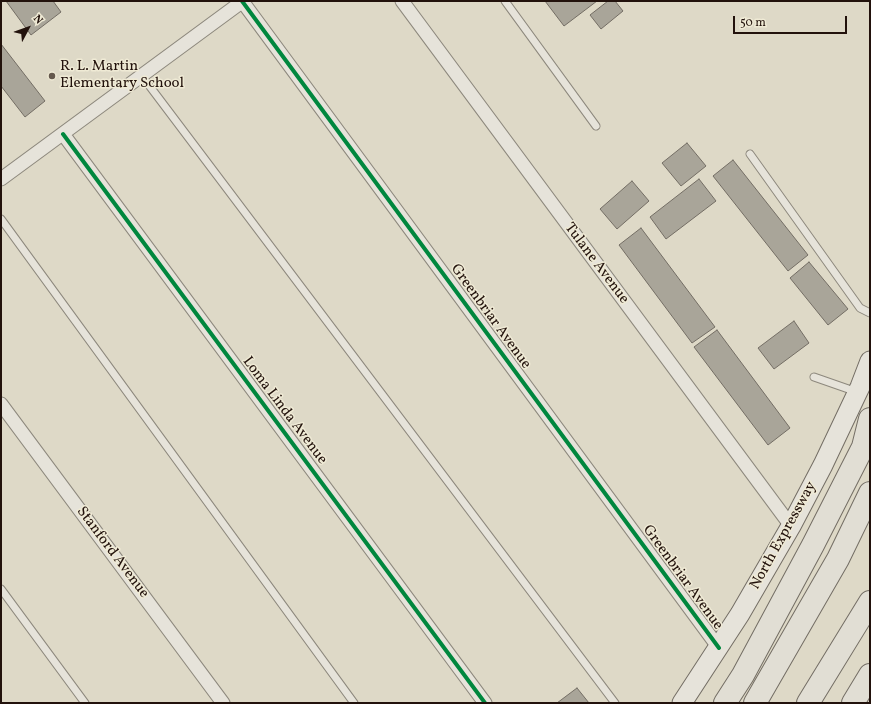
<!DOCTYPE html>
<style>
body{margin:0}
#map{position:relative;width:871px;height:704px;overflow:hidden;background:#ded9c7;font-family:Vollkorn,serif}
canvas{display:block}
.frame{position:absolute;inset:0;border:2px solid #22120c;pointer-events:none}
.north{position:absolute;left:8px;top:8px;width:40px;height:40px;-webkit-text-stroke:3px #efead5;paint-order:stroke;rotate:49deg;font-size:11px;font-weight:700;line-height:16px;text-align:center;color:#22120c}
.north::after{content:'';display:block;margin:auto;width:14px;height:18px;background:#22120c;clip-path:polygon(50% 0,100% 100%,50% 72%,0 100%)}
.scale{position:absolute;left:733px;top:16px;width:114px;height:18px;box-sizing:border-box;border:2px solid #22120c;border-top:0;padding-left:5px;font-size:12px;line-height:14px;white-space:nowrap;color:#22120c;-webkit-text-stroke:3px #efead5;paint-order:stroke}
</style>
<div id="map">
<canvas width="871" height="704"></canvas>
<div class="frame"></div>
<div class="north">N</div>
<div class="scale">50 m</div>
</div>
<script>
const g = document.querySelector('canvas').getContext('2d');
g.lineJoin = 'round';
function fillPath(path, color) { g.fillStyle = color; g.fill(path, 'evenodd'); }
const poly = rows => new Path2D(rows.map(r => 'M' + r).join(''));
function trace(path, color, width, dash) { g.strokeStyle = color; g.lineWidth = width; g.lineCap = dash ? 'butt' : 'round'; g.setLineDash(dash || []); g.stroke(path); }
function label(font, color, halo, rows, align = 'center') {
  g.font = font + ' Vollkorn,serif'; g.lineWidth = 3; g.setLineDash([]); g.textBaseline = 'middle'; g.strokeStyle = halo; g.fillStyle = color; for (const [text, x, y, turn = 0] of rows) {
    g.save(); g.translate(x, y); g.rotate((+turn || 0) * Math.PI / 180); g.textAlign = isNaN(turn) ? turn : align; if (halo) g.strokeText(text, 0, 0); g.fillText(text, 0, 0); g.restore();
  }
}
const building = poly([
 [6,1,53,1,61,12,31,35,6,1],
 [545,1,597,1,564,26,545,1],
 [608,1,615,1,623,11,601,29,590,15,608,1],
 [1,44,45,101,25,117,1,86,1,44],
 [687,143,706,166,681,186,662,163,687,143],
 [733,160,808,255,788,271,713,176,733,160],
 [699,179,716,201,666,239,650,217,699,179],
 [632,181,649,201,617,229,600,209,632,181],
 [641,228,715,327,692,343,619,245,641,228],
 [809,262,848,309,828,325,790,278,809,262],
 [794,321,809,343,774,369,758,348,794,321],
 [717,330,790,428,768,445,694,347,717,330],
 [577,688,589,703,557,703,577,688]
]);
const service = poly([
 [505,1,596,126],
 [142,76,615,703],
 [750,154,860,308,870,313],
 [1,219,354,703],
 [814,377,857,392],
 [1,589,85,703]
]);
const minor = poly([
 [242,1,719,648],
 [402,1,791,526],
 [63,134,485,703],
 [1,179,243,1],
 [1,404,223,703]
]);
const secondary = poly([
 [682,703,740,614,791,526,823,465,860,387,870,361]
]);
const motorway = poly([
 [725,703,743,675,813,545,863,447,870,419],
 [755,703,838,559,870,493],
 [808,703,870,602],
 [853,703,870,675]
]);
const cycleway = poly([
 [242,1,719,648],
 [63,134,485,703]
]);
const markers = [
 [52,76,4,"#64584d"]
];
const poiNames = [
 ["R. L. Martin",60,67],
 ["Elementary School",60,84]
];
const streetNames = [
 ["Tulane Avenue",596,264,53],
 ["Greenbriar Avenue",490,317,54],
 ["Loma Linda Avenue",284,411,53],
 ["North Expressway",784,536,-61],
 ["Stanford Avenue",112,553,53],
 ["Greenbriar Avenue",682,578,54]
];
fillPath(building, '#a9a599');
trace(building, '#736d64', 1);
trace(service, '#8d887d', 9);
trace(minor, '#8d887d', 15);
trace(secondary, '#736d64', 21);
trace(motorway, '#736d64', 24);
trace(service, '#e6e3da', 7);
trace(minor, '#e6e3da', 13);
trace(secondary, '#e6e3da', 19);
trace(motorway, '#e1ded4', 22);
trace(cycleway, '#00873e', 4);
for (const [x, y, r, color] of markers) { const dot = new Path2D(); dot.arc(x, y, r, 0, 2 * Math.PI); g.fillStyle = color; g.fill(dot); trace(dot, '#efead5', 1.5); }
label('15px', '#22120c', '#efead5', poiNames, 'left');
label('15px', '#22120c', '#efead5', streetNames);
</script>
